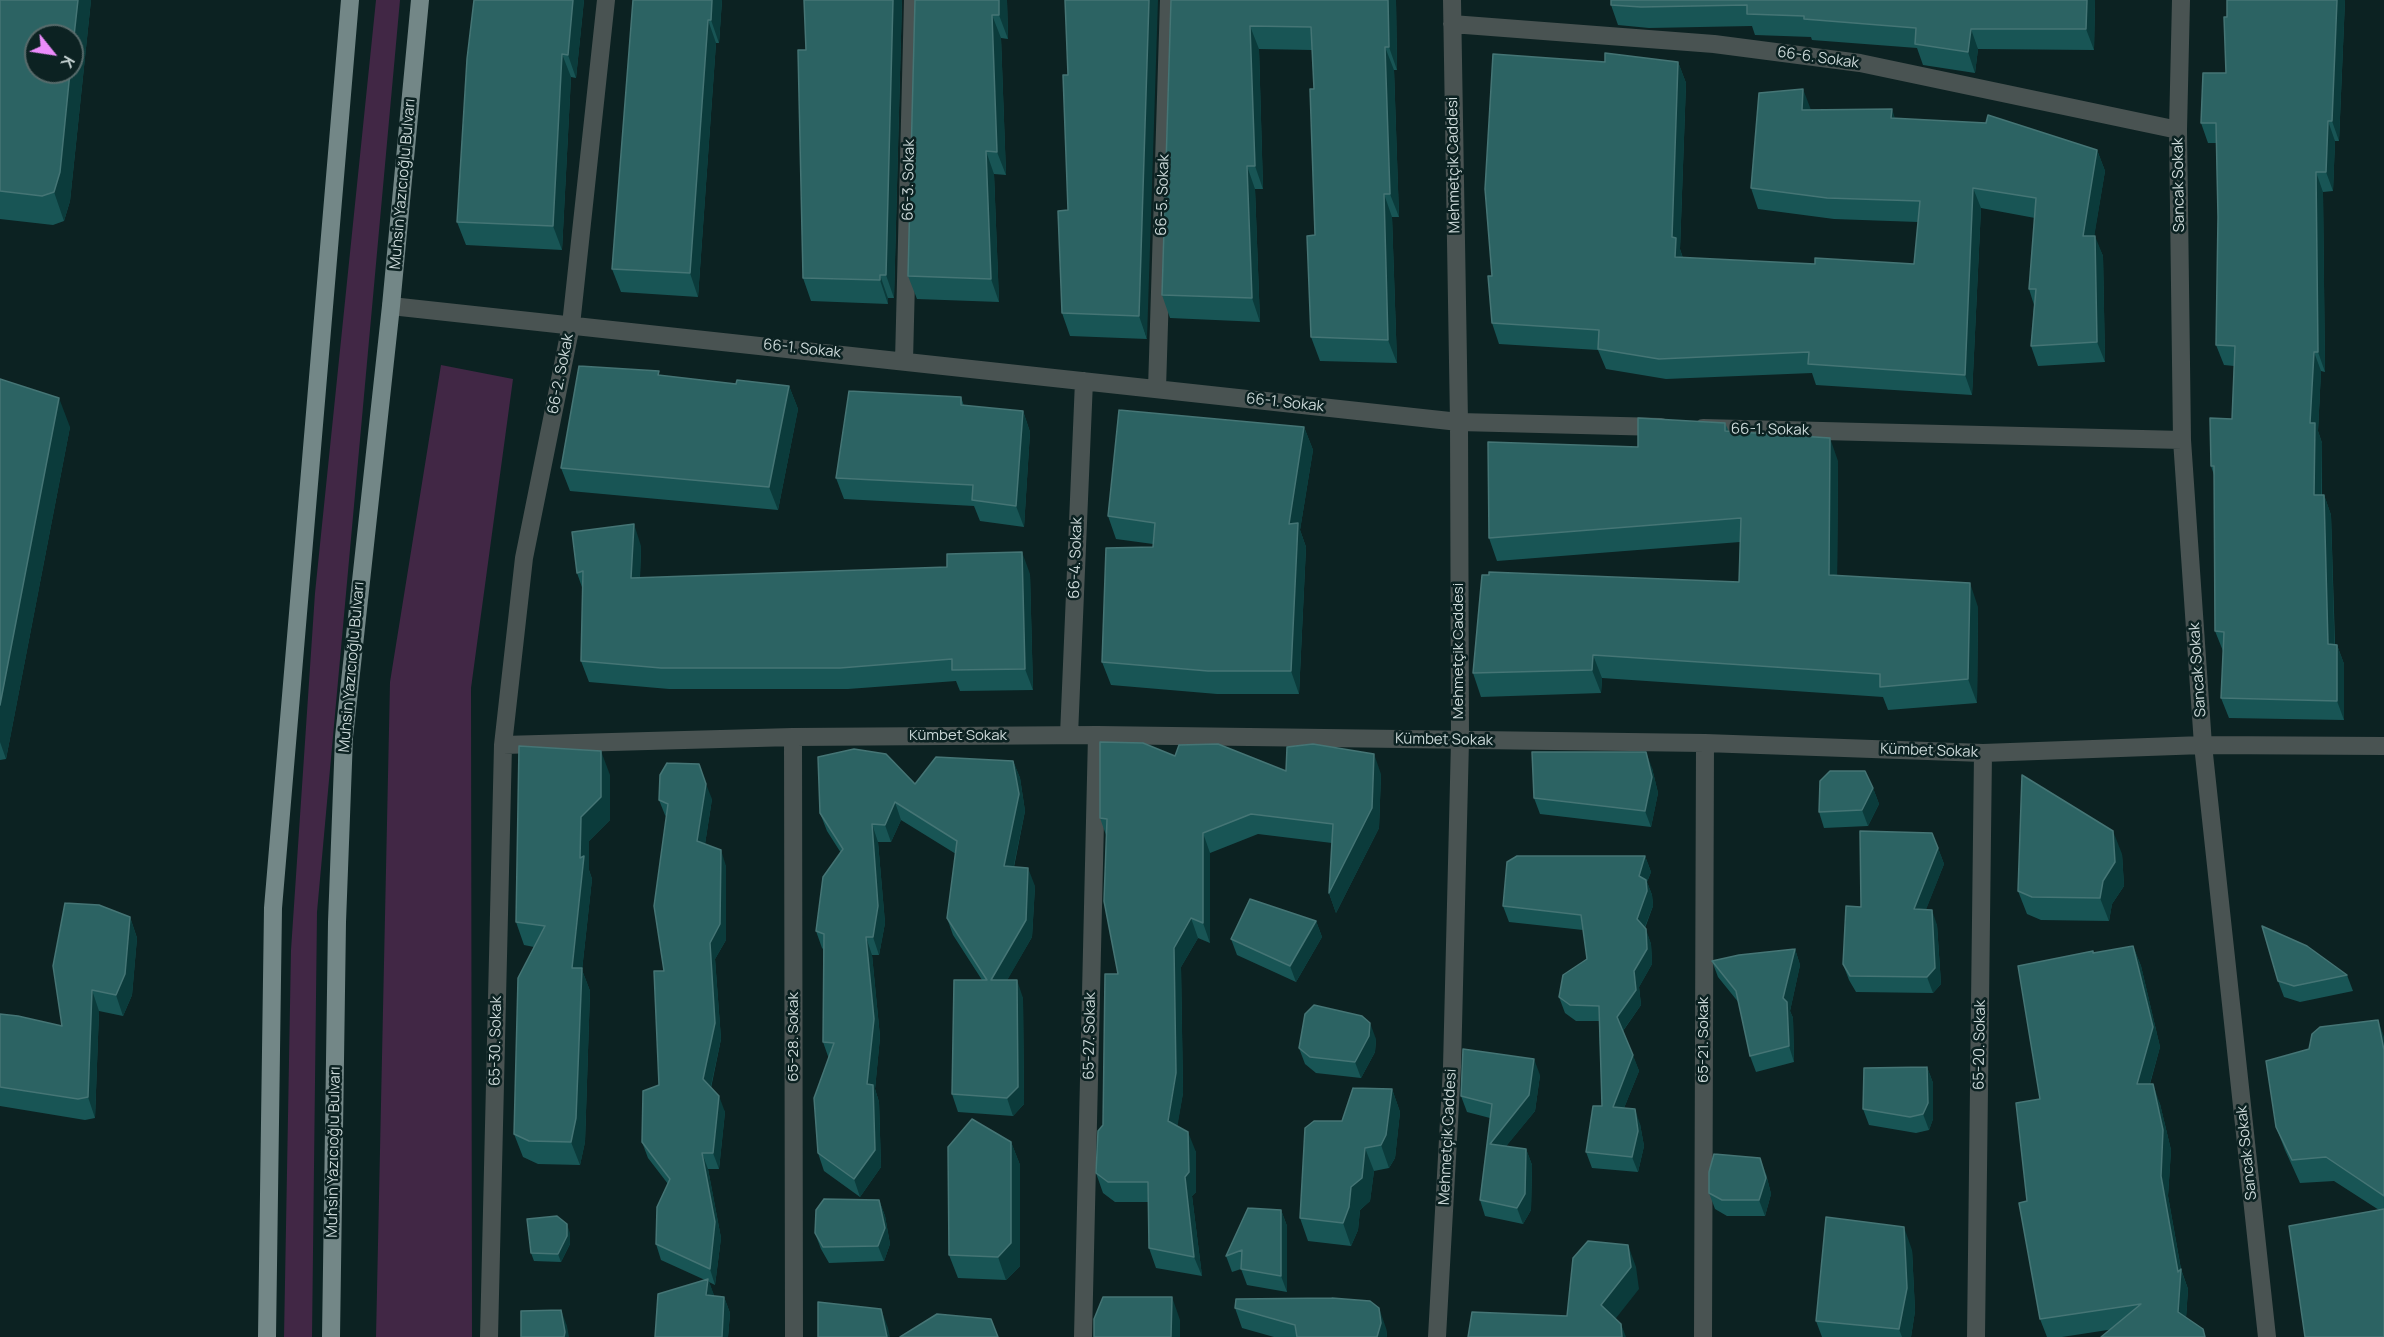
<!DOCTYPE html>
<meta charset="utf-8">
<style>
body{margin:0}
#map{position:relative;width:2384px;height:1337px;overflow:hidden;background:#0c2222;font-family:Manrope,sans-serif}
canvas{display:block}
.north{position:absolute;left:24px;top:24px;width:60px;height:60px;box-sizing:border-box;background:#0c2222;border:2px solid #586b6b;border-radius:50%;rotate:120deg;font-size:16px;font-weight:700;line-height:24px;text-align:center;color:#cbd8d8}
.north::after{content:'';display:block;margin:auto;width:21px;height:27px;background:#ec8cfb;clip-path:polygon(50% 0,100% 100%,50% 72%,0 100%)}
</style>
<div id="map">
<canvas width="2384" height="1337"></canvas>
<div class="north">K</div>
</div>
<script>
const g = document.querySelector('canvas').getContext('2d');
g.lineJoin = 'round';
function fillPath(path, color) { g.fillStyle = color; g.fill(path, 'evenodd'); }
const poly = rows => new Path2D(rows.map(r => 'M' + r).join(''));
function trace(path, color, width, dash) { g.strokeStyle = color; g.lineWidth = width; g.lineCap = dash ? 'butt' : 'round'; g.setLineDash(dash || []); g.stroke(path); }
function label(font, color, halo, rows, align = 'center') {
  g.font = font + ' Manrope,sans-serif'; g.lineWidth = 5; g.setLineDash([]); g.textBaseline = 'middle'; g.strokeStyle = halo; g.fillStyle = color; for (const [text, x, y, turn = 0] of rows) {
    g.save(); g.translate(x, y); g.rotate((+turn || 0) * Math.PI / 180); g.textAlign = isNaN(turn) ? turn : align; if (halo) g.strokeText(text, 0, 0); g.fillText(text, 0, 0); g.restore();
  }
}
const green = poly([
 [376,0,400,0,317,912,312,1337,284,1337,291,950,315,593],
 [441,365,513,379,471,688,472,1337,376,1337,390,682]
]);
const minor = poly([
 [2181,0,2178,130,2182,440,2203,745,2267,1337],
 [1452,24,1714,44,1860,63,2178,130],
 [391,306,1459,422,1661,427],
 [904,361,913,0],
 [1157,389,1169,0],
 [1703,428,2182,440],
 [1069,735,1084,381],
 [793,737,794,1337],
 [503,745,793,737,1097,735,1705,743,1983,753,2203,745,2384,746],
 [489,1337,503,745,524,558,571,325,606,0],
 [1083,1337,1097,735],
 [1437,1337,1452,1067,1460,741,1459,422,1452,0],
 [1703,1337,1705,743],
 [1976,1337,1983,753]
]);
const major = poly([
 [267,1337,273,908,350,0],
 [331,1337,337,922,344,737,391,306,420,0]
]);
const wall = poly([
 [0,0,91,0,70,201,64,221,53,225,0,219],
 [474,0,584,0,576,78,571,77,562,250,466,245,457,222],
 [633,0,722,0,719,43,716,43,698,297,621,292,612,269],
 [804,0,902,0,894,298,888,298,888,304,811,301,803,278,806,50],
 [915,0,1007,0,1008,39,1001,38,1006,175,994,174,999,302,917,299,908,276],
 [1171,0,1396,0,1397,70,1394,70,1399,217,1392,217,1397,363,1320,361,1311,337,1315,235,1314,89,1312,50,1259,49,1263,189,1255,189,1260,322,1170,318,1162,295],
 [1611,0,2095,0,2094,50,1978,49,1975,73,1923,65,1917,48,1812,40,1811,37,1755,35,1752,26,1649,28,1618,25,1611,5],
 [2345,0,2339,141,2335,141,2333,191,2323,192,2325,372,2321,371,2318,431,2322,443,2322,495,2324,495,2331,515,2335,644,2337,645,2344,664,2344,720,2229,718,2221,698,2223,651,2215,631,2214,475,2211,466,2232,419,2234,366,2224,365,2216,345,2218,217,2216,143,2208,143,2201,123,2226,73],
 [1605,62,1678,62,1686,83,1680,249,1683,258,1815,264,1914,264,1918,222,1834,219,1758,209,1751,188,1811,110,1895,118,2097,150,2105,171,2094,236,2103,256,2105,362,2038,366,2031,346,2034,305,2029,289,2035,218,1981,208,1972,395,1816,385,1812,373,1666,379,1606,369,1598,350,1499,344,1492,323,1492,276],
 [1068,75,1147,339,1070,336,1062,313,1068,210],
 [660,375,736,384,789,386,798,409,778,510,570,491,561,468],
 [0,379,70,427,6,759,0,760],
 [961,397,964,406,1023,411,1030,432,1024,527,980,521,974,506,844,499,836,478],
 [1725,423,1729,432,1838,461,1837,575,1978,607,1977,703,1888,710,1883,697,1602,678,1601,693,1481,697,1473,673,1739,582,1740,542,1497,561,1489,538,1638,447],
 [1304,427,1313,450,1300,530,1306,547,1299,694,1217,694,1111,685,1102,662,1153,547,1153,544,1116,539,1108,516],
 [641,546,640,578,1030,574,1033,690,960,691,956,681,848,689,669,689,589,682,581,661,583,590,577,573],
 [1175,756,1286,771,1381,774,1379,828,1336,913,1329,893,1332,843,1258,834,1210,853,1210,943,1198,938,1181,967,1183,1093,1177,1126,1196,1152,1196,1192,1192,1196,1202,1276,1156,1268,1149,1248,1148,1202,1115,1202,1103,1193,1096,1173,1103,1125,1118,974,1106,835,1100,818],
 [1013,761,1020,778,1025,811,1014,867,1035,886,1032,937,1007,980,1023,998,1024,1104,1013,1116,958,1112,952,1094,982,980,953,935,947,918,956,854,901,820,891,842,878,842,885,923,879,955,872,955,880,1037,875,1089,879,1102,881,1167,860,1197,824,1171,818,1153,829,1059,823,1042,823,949,822,948,816,931,841,853,827,831,820,813,915,784],
 [1652,768,1658,793,1651,827,1540,814,1534,798],
 [610,775,610,820,589,841,589,870,592,879,582,970,590,991,585,1142,580,1165,538,1164,523,1157,514,1134,534,947,524,945,516,922],
 [1873,788,1879,804,1868,826,1824,828,1819,812],
 [712,799,705,844,726,866,726,940,715,959,721,1039,711,1088,725,1112,719,1169,708,1169,721,1238,715,1285,709,1282,714,1296,724,1297,730,1313,728,1337,705,1280,661,1260,656,1244,668,1184,648,1158,642,1142,659,1085,664,971,666,816,665,815,659,800],
 [1938,848,1944,864,1926,909,1937,925,1941,984,1933,993,1856,992,1849,980,1843,964,1861,907],
 [2122,854,2124,886,2112,904,2109,921,2041,920,2027,914,2018,891],
 [1645,856,1651,872,1647,882,1652,895,1653,906,1645,928,1651,944,1652,964,1639,987,1641,1005,1623,1031,1639,1071,1624,1108,1640,1124,1644,1146,1638,1172,1592,1168,1586,1152,1602,1106,1599,1021,1576,1021,1565,1013,1559,997,1587,959,1583,930,1509,922,1503,906],
 [130,917,137,938,132,995,123,1016,99,1011,95,1118,85,1120,0,1106,0,1014,62,1026],
 [1316,921,1322,937,1296,982,1237,955,1231,939],
 [2133,946,2141,966,2160,1047,2150,1084,2160,1104,2171,1150,2168,1196,2181,1269,2188,1289,2186,1318,2062,1337,2047,1337,2040,1319,2027,1201,2040,1099,2093,951,2094,953],
 [1795,949,1800,965,1790,1011,1793,1018,1794,1062,1756,1072,1750,1056,1739,1003,1718,977,1712,961],
 [2347,975,2353,991,2300,1002,2284,997,2278,981],
 [2384,1037,2384,1337,2379,1210,2334,1181,2300,1183,2285,1150,2276,1127],
 [1376,1039,1375,1052,1361,1078,1316,1073,1305,1064,1299,1048],
 [1927,1067,1933,1083,1933,1119,1929,1130,1916,1133,1869,1125,1863,1109],
 [1540,1075,1535,1111,1506,1146,1526,1149,1532,1165,1531,1210,1523,1224,1485,1216,1480,1200,1490,1118,1467,1112,1461,1096],
 [1392,1089,1400,1112,1395,1158,1389,1168,1374,1171,1370,1201,1360,1210,1358,1230,1351,1246,1308,1241,1300,1218,1342,1121],
 [1011,1142,1020,1165,1020,1266,1006,1280,958,1278,949,1255],
 [1766,1174,1771,1194,1765,1216,1727,1216,1715,1209,1709,1193],
 [879,1200,885,1216,890,1244,884,1261,829,1263,821,1249,815,1233],
 [1281,1210,1287,1226,1287,1292,1247,1285,1241,1269,1232,1272,1226,1256],
 [570,1233,570,1244,561,1262,534,1261,531,1253],
 [1912,1250,1915,1311,1911,1337,1822,1337,1816,1321],
 [1235,1308,1386,1328,1387,1337,1274,1337,1242,1328]
]);
const shadedWall = poly([
 [78,0,91,0,70,201,64,221,54,192,70,72,72,72,72,54],
 [573,0,584,0,576,78,568,55],
 [712,0,722,0,719,43,711,20],
 [893,0,902,0,894,298,886,275],
 [999,0,1007,0,1008,39,999,15],
 [1149,0,1158,0,1147,339,1139,316],
 [1388,0,1396,0,1397,70,1389,47],
 [2087,0,2095,0,2094,50,2086,29],
 [2337,0,2345,0,2339,141,2332,121],
 [992,15,1001,38,1006,175,997,152],
 [708,20,716,43,698,297,690,273],
 [1250,26,1259,49,1263,189,1255,166],
 [1971,29,1978,49,1975,73,1968,52],
 [1385,47,1394,70,1399,217,1390,194],
 [562,54,571,77,562,250,553,226],
 [1678,62,1686,83,1680,249,1683,259,1675,257,1672,237],
 [1803,89,1811,110,1802,110],
 [1892,109,1899,130,1891,118],
 [2328,121,2335,141,2333,191,2326,172],
 [2097,150,2105,171,2091,256,2083,236],
 [986,151,994,174,999,302,991,279],
 [1247,166,1255,189,1260,322,1252,298],
 [2316,172,2323,192,2325,372,2318,352],
 [1973,188,1981,208,1972,395,1965,375],
 [1384,194,1392,217,1397,363,1388,340],
 [2095,236,2103,256,2105,362,2097,342],
 [880,275,888,298,888,304,880,280],
 [2314,352,2321,371,2318,431,2322,443,2321,515,2314,495,2310,423],
 [789,386,798,409,778,510,769,487],
 [59,398,70,427,6,759,0,742,0,705],
 [1023,411,1030,432,1024,527,1016,506],
 [1304,427,1313,450,1300,530,1306,547,1299,694,1291,671,1289,524],
 [1830,438,1838,461,1837,598,1829,575],
 [2324,495,2331,515,2335,664,2328,644],
 [634,524,641,546,639,600,631,578],
 [1022,552,1030,574,1033,690,1025,669],
 [1970,583,1978,607,1977,703,1968,679],
 [2337,645,2344,664,2344,720,2337,701],
 [1593,655,1602,678,1601,693,1592,670],
 [601,751,610,775,610,820,589,841,589,870,592,879,582,970,590,991,585,1142,580,1165,571,1142,572,968,580,858,581,817],
 [1646,752,1652,768,1658,793,1651,827,1645,811],
 [1374,754,1381,774,1379,828,1336,913,1329,893],
 [1013,761,1020,778,1025,811,1010,884,1004,866],
 [706,784,712,799,703,857,697,841],
 [1873,788,1879,804,1868,826,1862,810],
 [895,802,901,820,891,842,885,825],
 [872,824,878,842,885,923,879,955,873,937],
 [2113,831,2122,854,2124,886,2112,904,2109,921,2100,898],
 [1203,833,1210,853,1210,943,1203,923],
 [1938,848,1944,864,1920,925,1914,909],
 [721,850,726,866,726,940,715,959,721,1039,709,1095,703,1079,710,943],
 [1645,856,1651,872,1647,882,1652,895,1653,906,1642,934,1637,919,1639,876],
 [1028,868,1035,886,1032,937,997,998,991,980],
 [1932,910,1937,925,1941,984,1933,993,1927,977],
 [130,917,137,938,132,995,123,1016,116,995],
 [1191,918,1198,938,1181,967,1183,1093,1175,1141,1168,1121,1174,948],
 [1316,921,1322,937,1296,982,1290,966],
 [1646,929,1651,944,1652,964,1639,987,1641,1005,1622,1032,1617,1017,1634,971],
 [866,937,872,955,880,1037,875,1089,879,1102,881,1167,860,1197,854,1179,867,1084],
 [2133,946,2141,966,2160,1047,2144,1104,2137,1084],
 [1795,949,1800,965,1790,1011,1793,1018,1794,1062,1789,1046,1783,998],
 [1017,980,1023,998,1024,1104,1013,1116,1007,1098],
 [92,990,99,1011,95,1118,88,1097],
 [2378,1020,2384,1037,2384,1050],
 [1370,1023,1376,1039,1375,1052,1361,1078,1355,1062],
 [1633,1055,1639,1071,1618,1123,1613,1107],
 [1534,1059,1540,1075,1535,1111,1495,1160,1490,1144],
 [1927,1067,1933,1083,1933,1119,1929,1130,1923,1114],
 [2153,1084,2160,1104,2171,1150,2168,1196,2181,1270,2188,1289,2185,1332,2178,1312,2161,1176],
 [1392,1089,1400,1112,1395,1158,1389,1168,1381,1145],
 [719,1096,725,1112,719,1169,713,1153],
 [1635,1109,1640,1124,1644,1146,1638,1172,1632,1157],
 [1188,1132,1196,1152,1196,1192,1192,1196,1202,1276,1194,1257,1185,1177],
 [1011,1142,1020,1165,1020,1266,1006,1280,998,1257],
 [1365,1148,1374,1171,1370,1201,1360,1210,1358,1230,1351,1246,1343,1223,1351,1187],
 [1526,1149,1532,1165,1531,1210,1523,1224,1517,1208],
 [702,1153,708,1169,721,1238,715,1285,710,1269],
 [1760,1158,1766,1174,1771,1194,1765,1216,1759,1200],
 [879,1200,885,1216,890,1244,884,1261,878,1246],
 [1281,1210,1287,1226,1287,1292,1281,1276],
 [567,1224,570,1233,570,1244,561,1262,558,1254],
 [1904,1227,1912,1250,1915,1311,1911,1337,1902,1337,1899,1329],
 [1628,1245,1636,1267,1639,1289,1609,1327,1601,1305],
 [708,1279,714,1295,706,1295],
 [724,1297,730,1313,728,1337,722,1337],
 [1172,1297,1180,1320,1180,1337,1171,1337],
 [1379,1308,1386,1328,1387,1337,1377,1337],
 [881,1309,888,1328,890,1337,887,1337],
 [561,1310,567,1326,569,1337,564,1337],
 [1621,1324,1626,1337,1622,1337]
]);
const building = poly([
 [0,0,78,0,72,54,72,36,36,36,36,72,70,72,60,172,54,192,42,196,0,191,0,0],
 [474,0,573,0,568,55,562,54,553,226,457,222,467,59,474,0],
 [633,0,712,0,711,20,708,20,690,273,612,269,633,0],
 [804,0,893,0,886,275,880,275,880,280,803,278,798,50,806,50,804,0],
 [915,0,999,0,999,15,992,15,997,152,986,151,991,279,908,276,915,0],
 [1065,0,1149,0,1139,316,1062,313,1058,211,1068,210,1063,75,1068,75,1065,0],
 [1171,0,1388,0,1389,47,1385,47,1390,194,1384,194,1388,340,1311,337,1307,236,1315,235,1310,89,1314,89,1311,27,1250,26,1255,166,1247,166,1252,298,1162,295,1171,0],
 [1611,0,2087,0,2086,29,1971,29,1968,52,1915,44,1916,28,1804,19,1804,16,1747,14,1747,5,1641,7,1611,5,1611,0],
 [2227,0,2337,0,2332,121,2328,121,2326,172,2316,172,2318,352,2314,352,2310,423,2315,423,2314,495,2324,495,2328,644,2337,645,2337,701,2221,698,2224,632,2215,631,2214,466,2211,466,2210,418,2232,419,2235,346,2216,345,2218,217,2216,123,2201,123,2203,73,2226,73,2224,17,2227,17,2227,0],
 [1605,53,1678,62,1672,237,1676,238,1675,257,1815,264,1815,258,1914,264,1920,201,1827,198,1751,188,1759,93,1803,89,1802,110,1892,109,1891,118,1986,123,1988,115,2097,150,2083,236,2095,236,2097,342,2031,346,2036,289,2029,289,2036,198,1973,188,1965,375,1808,364,1809,352,1659,359,1598,349,1599,330,1492,323,1488,276,1492,276,1485,189,1493,54,1605,62,1605,53],
 [579,366,659,371,658,375,736,384,737,380,789,386,769,487,561,468,579,366],
 [0,379,59,398,0,705,0,379],
 [849,391,961,397,961,405,1023,411,1016,506,972,500,973,485,836,478,849,391],
 [1119,410,1304,427,1289,524,1298,523,1291,671,1208,671,1102,662,1106,548,1153,547,1155,523,1108,516,1119,410],
 [1638,418,1725,423,1725,431,1830,438,1829,575,1970,583,1968,679,1880,687,1880,674,1593,655,1592,670,1473,673,1482,575,1489,575,1489,572,1739,582,1741,518,1489,538,1488,442,1638,447,1638,418],
 [634,524,631,578,947,567,947,554,1022,552,1025,669,952,670,952,659,840,668,661,668,581,661,583,571,577,573,572,532,634,524],
 [1100,742,1143,743,1175,756,1179,745,1218,744,1286,771,1287,747,1313,744,1374,754,1372,808,1329,893,1333,824,1251,814,1203,833,1203,923,1191,918,1174,948,1176,1073,1168,1121,1188,1132,1189,1172,1185,1177,1194,1257,1149,1248,1148,1182,1108,1182,1096,1173,1098,1131,1103,1125,1105,974,1118,974,1104,901,1107,819,1100,818,1100,742],
 [519,746,601,751,601,797,581,817,580,858,584,856,572,968,582,968,576,1118,571,1142,529,1141,514,1134,518,978,545,926,516,922,519,746],
 [854,749,886,754,915,784,936,757,1013,761,1019,794,1004,866,1028,868,1026,920,991,980,1017,980,1018,1087,1007,1098,952,1094,954,980,987,980,947,918,957,841,895,802,885,825,872,824,878,906,873,937,866,937,874,1019,867,1084,873,1085,875,1150,854,1179,818,1153,814,1098,834,1043,823,1042,824,934,816,931,823,877,843,849,820,813,818,757,854,749],
 [1532,752,1646,752,1652,777,1645,811,1534,798,1532,752],
 [667,763,699,764,706,784,697,841,721,850,720,924,710,943,715,1023,703,1079,719,1096,713,1153,702,1153,715,1222,710,1269,656,1244,657,1207,670,1179,642,1142,643,1091,659,1085,654,971,664,971,654,906,668,804,659,800,660,775,667,763],
 [1830,771,1865,771,1873,788,1862,810,1819,812,1820,781,1830,771],
 [2022,775,2113,831,2115,862,2103,881,2100,898,2032,897,2018,891,2022,775],
 [1860,831,1932,833,1938,848,1914,909,1932,910,1935,968,1927,977,1850,976,1843,964,1846,906,1861,907,1860,831],
 [1517,856,1645,856,1639,876,1646,880,1647,891,1637,919,1646,929,1647,949,1634,971,1636,990,1617,1017,1633,1055,1613,1107,1635,1109,1638,1131,1632,1157,1586,1152,1593,1106,1602,1106,1599,1006,1570,1005,1559,997,1563,975,1587,959,1581,915,1503,906,1507,862,1517,856],
 [1250,899,1316,921,1290,966,1231,939,1250,899],
 [65,903,99,905,130,917,125,974,116,995,92,990,88,1097,78,1099,0,1087,0,1014,18,1016,62,1026,53,966,65,903],
 [2262,926,2307,946,2347,975,2294,986,2278,981,2262,926],
 [2133,946,2153,1027,2137,1084,2153,1084,2163,1130,2161,1176,2178,1272,2181,1269,2178,1312,2203,1329,2205,1337,2101,1337,2141,1304,2040,1319,2019,1203,2027,1201,2016,1103,2040,1099,2018,966,2093,951,2093,953,2133,946],
 [1795,949,1783,998,1787,1002,1789,1046,1750,1056,1736,991,1712,961,1739,955,1795,949],
 [1314,1005,1362,1016,1370,1023,1369,1036,1355,1062,1310,1057,1299,1048,1305,1014,1314,1005],
 [2378,1020,2384,1050,2384,1196,2326,1157,2292,1160,2276,1127,2266,1061,2309,1049,2312,1034,2320,1027,2378,1020],
 [1463,1049,1534,1059,1529,1095,1490,1144,1526,1149,1525,1194,1517,1208,1480,1200,1492,1104,1461,1096,1463,1049],
 [1927,1067,1928,1103,1923,1114,1910,1117,1863,1109,1864,1068,1927,1067],
 [1353,1088,1392,1089,1386,1135,1381,1145,1365,1148,1362,1178,1351,1187,1349,1207,1343,1223,1300,1218,1305,1128,1314,1121,1342,1121,1353,1088],
 [972,1119,1011,1142,1011,1243,998,1257,949,1255,948,1147,972,1119],
 [1714,1154,1760,1158,1766,1178,1759,1200,1722,1200,1709,1193,1709,1172,1714,1154],
 [824,1199,879,1200,885,1228,878,1246,823,1247,815,1233,816,1210,824,1199],
 [1248,1208,1281,1210,1281,1276,1241,1269,1242,1250,1226,1256,1248,1208],
 [2384,1209,2384,1337,2305,1337,2289,1226,2384,1209],
 [557,1216,567,1224,567,1236,558,1254,531,1253,527,1219,557,1216],
 [1826,1217,1904,1227,1907,1288,1899,1329,1816,1321,1826,1217],
 [1588,1241,1628,1245,1631,1267,1601,1305,1621,1324,1622,1337,1468,1337,1472,1312,1567,1316,1573,1258,1588,1241],
 [708,1279,706,1295,724,1297,722,1337,655,1337,658,1294,708,1279],
 [1103,1297,1172,1297,1171,1337,1094,1337,1094,1319,1103,1297],
 [1332,1298,1370,1301,1379,1308,1381,1323,1377,1337,1297,1337,1295,1325,1235,1308,1236,1299,1332,1298],
 [818,1302,881,1309,887,1337,818,1337,818,1302],
 [561,1310,565,1332,564,1337,521,1337,521,1311,561,1310],
 [937,1314,991,1319,998,1337,900,1337,937,1314]
]);
const streetNames = [
 ["66-6. Sokak",1818,58,8],
 ["Mehmetçik Caddesi",1454,165,-91],
 ["66-3. Sokak",909,180,-89],
 ["Muhsin Yazıcıoğlu Bulvarı",403,184,-85],
 ["Sancak Sokak",2179,185,-91],
 ["66-5. Sokak",1163,195,-88],
 ["66-1. Sokak",802,349,6],
 ["66-2. Sokak",561,374,-79],
 ["66-1. Sokak",1285,403,6],
 ["66-1. Sokak",1770,430,1],
 ["66-4. Sokak",1076,558,-88],
 ["Mehmetçik Caddesi",1459,651,-90],
 ["Muhsin Yazıcıoğlu Bulvarı",352,667,-85],
 ["Sancak Sokak",2198,670,-94],
 ["Kümbet Sokak",958,736],
 ["Kümbet Sokak",1444,740,1],
 ["Kümbet Sokak",1929,751,2],
 ["65-27. Sokak",1090,1036,-89],
 ["65-28. Sokak",794,1037,-90],
 ["65-21. Sokak",1704,1040,-90],
 ["65-30. Sokak",496,1041,-89],
 ["65-20. Sokak",1980,1045,-89],
 ["Mehmetçik Caddesi",1448,1137,-87],
 ["Muhsin Yazıcıoğlu Bulvarı",334,1152,-89],
 ["Sancak Sokak",2247,1153,-96]
];
fillPath(green, '#412745');
trace(minor, '#495352', 18);
trace(major, '#738787', 18);
fillPath(wall, '#185555');
fillPath(shadedWall, '#0b3b3b');
fillPath(building, '#2c6363');
trace(building, '#457575', 1.5);
label('15px', '#cbd8d8', '#0c2222', streetNames);
</script>
